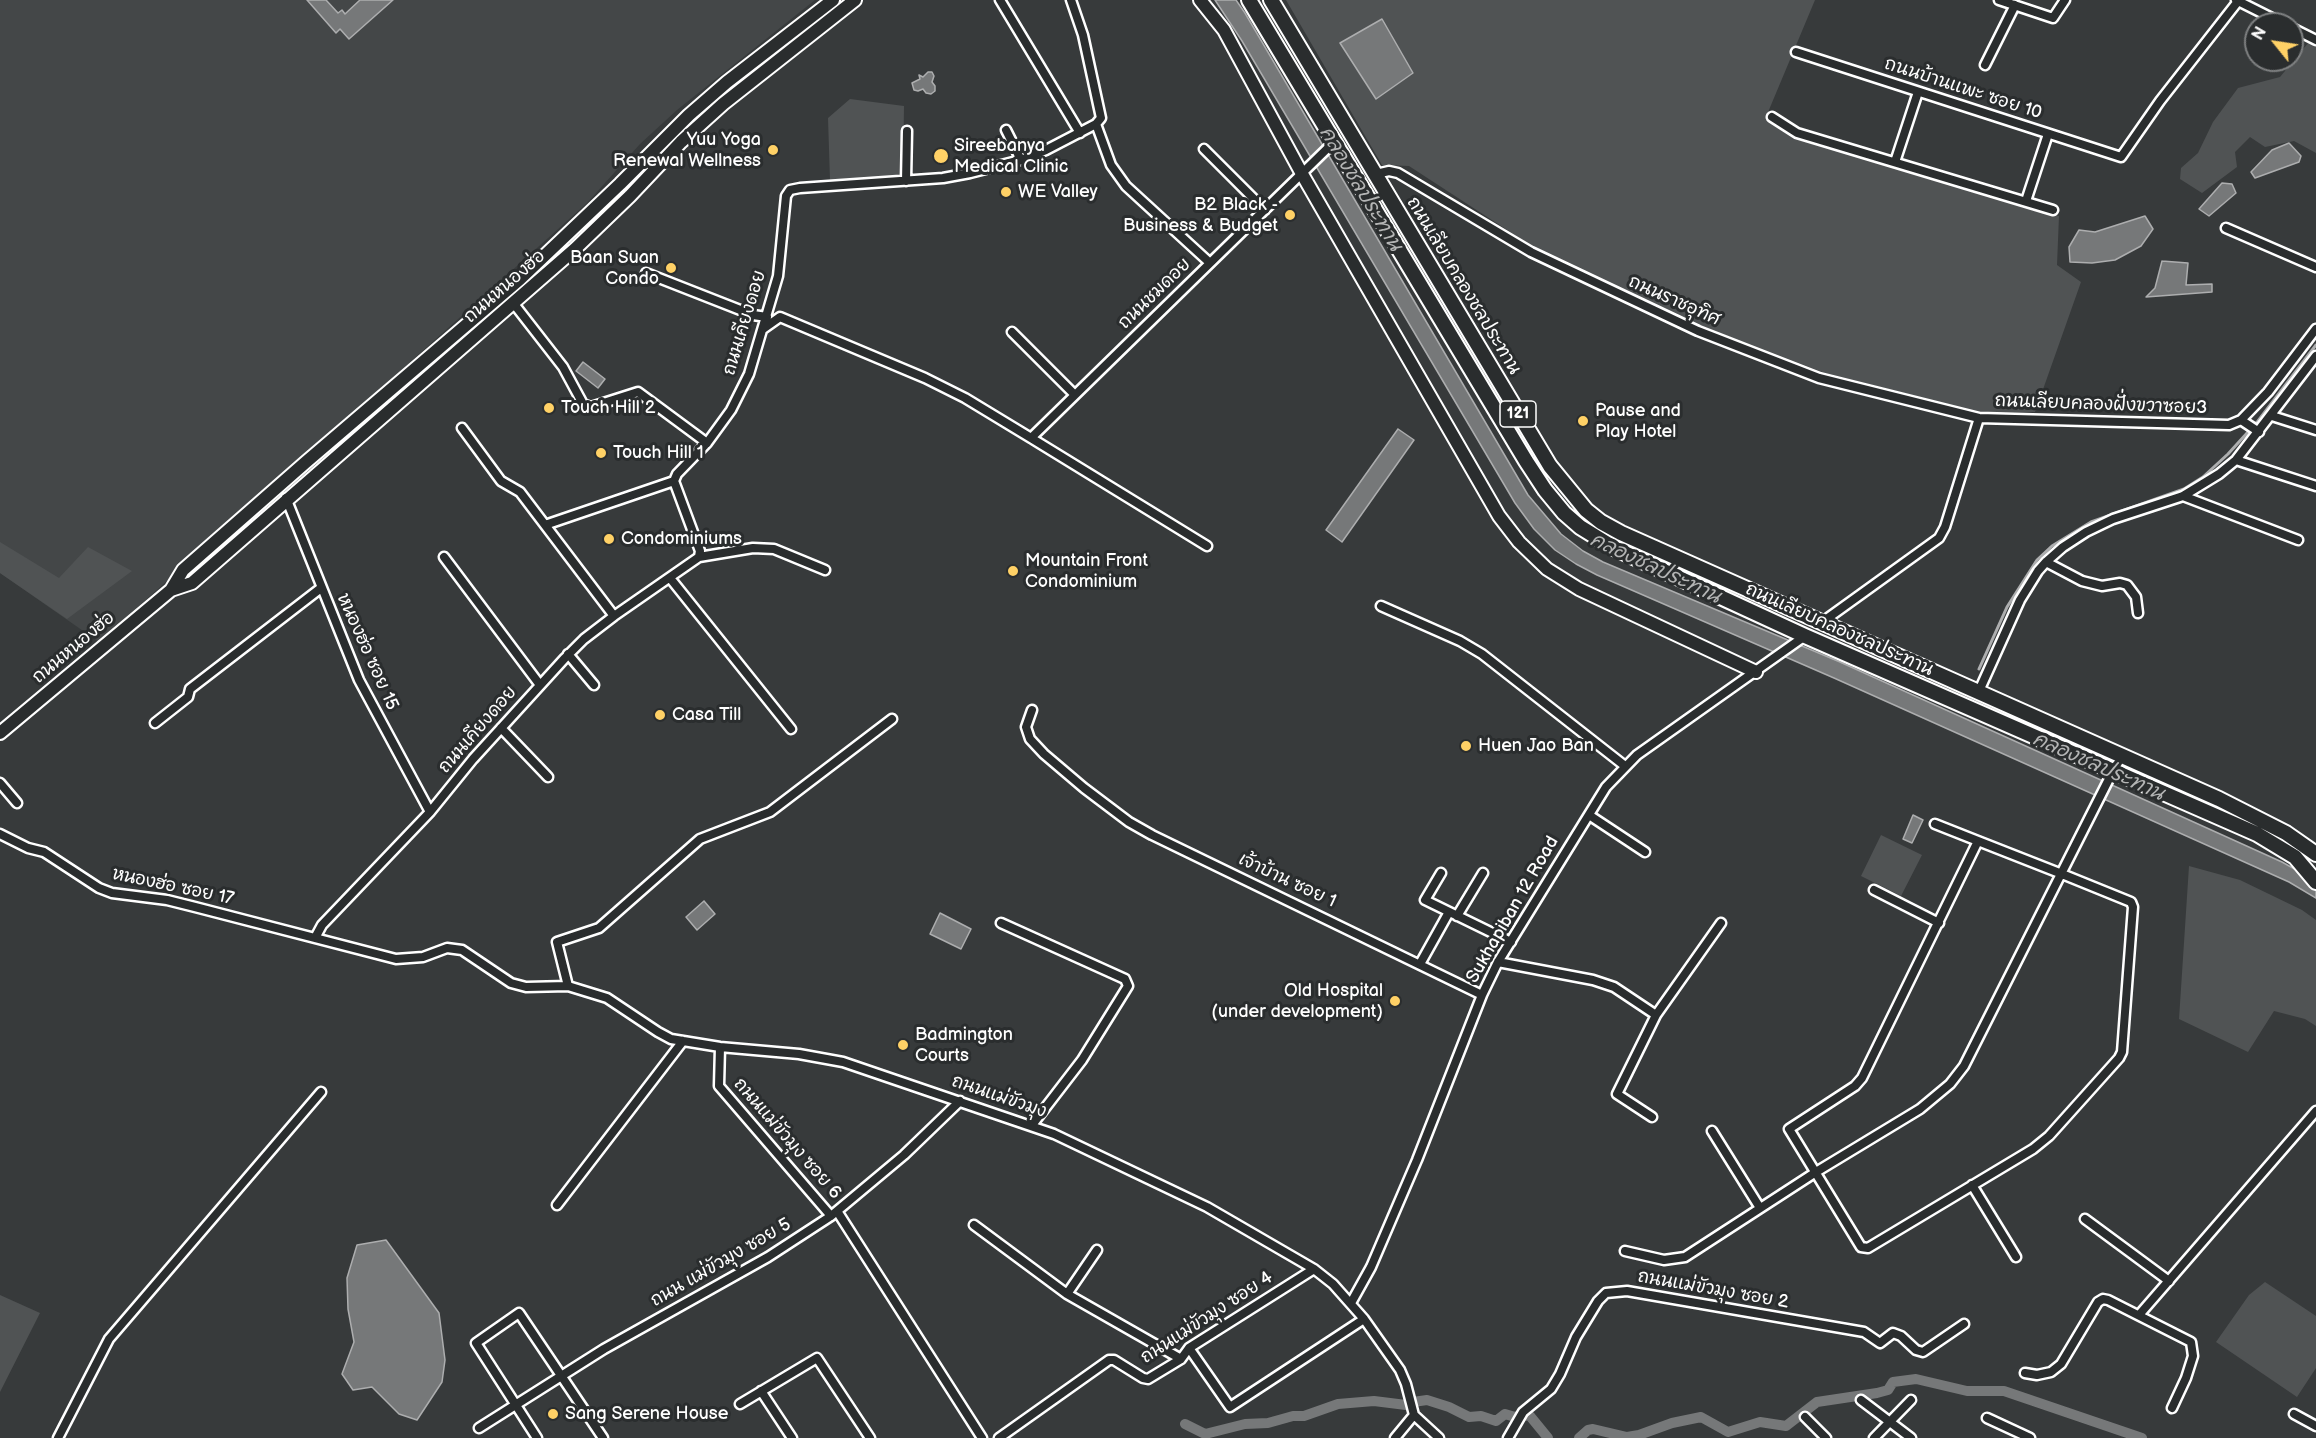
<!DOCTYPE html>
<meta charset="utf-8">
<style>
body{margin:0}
#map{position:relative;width:2316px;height:1438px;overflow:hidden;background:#373a3b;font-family:"Balsamiq Sans",sans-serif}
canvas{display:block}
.north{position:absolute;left:2244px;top:12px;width:60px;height:60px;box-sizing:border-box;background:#2a2d2e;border:2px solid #7f8182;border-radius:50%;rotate:300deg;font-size:16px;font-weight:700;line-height:24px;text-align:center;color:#fff}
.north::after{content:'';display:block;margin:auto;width:21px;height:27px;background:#ffd166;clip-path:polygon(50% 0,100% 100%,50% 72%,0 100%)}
</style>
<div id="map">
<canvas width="2316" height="1438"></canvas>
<div class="north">N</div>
</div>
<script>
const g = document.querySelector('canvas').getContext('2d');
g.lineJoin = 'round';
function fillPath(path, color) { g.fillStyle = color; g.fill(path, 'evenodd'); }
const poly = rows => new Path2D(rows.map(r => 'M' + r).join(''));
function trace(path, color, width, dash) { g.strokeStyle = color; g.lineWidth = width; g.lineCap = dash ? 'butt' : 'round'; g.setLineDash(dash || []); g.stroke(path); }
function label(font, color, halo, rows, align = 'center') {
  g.font = font + ' "Balsamiq Sans","Playpen Sans Thai",sans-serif'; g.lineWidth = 6; g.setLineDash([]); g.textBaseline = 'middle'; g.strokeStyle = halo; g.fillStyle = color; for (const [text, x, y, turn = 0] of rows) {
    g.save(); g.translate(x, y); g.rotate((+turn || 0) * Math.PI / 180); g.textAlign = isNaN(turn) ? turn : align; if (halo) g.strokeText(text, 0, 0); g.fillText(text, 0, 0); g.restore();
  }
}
const built = poly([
 [0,0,815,0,677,110,640,144,587,203,99,642,0,573]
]);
const green = poly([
 [1286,0,1815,0,1766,117,1802,140,2059,216,2057,265,2081,282,2035,412,1982,413,1822,372,1694,323,1541,252,1409,166,1382,165],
 [2309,42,2316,46,2316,153,2294,141,2265,147,2250,137,2235,152,2237,167,2202,193,2180,179,2181,168,2198,153,2213,122,2238,88,2280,77],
 [850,99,904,106,903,176,830,180,828,118],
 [0,542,59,578,88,547,132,571,67,619,0,573],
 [1881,835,1922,855,1901,896,1861,876],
 [2189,866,2240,880,2302,910,2316,920,2316,1026,2305,1019,2274,1011,2248,1052,2179,1019],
 [2265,1282,2316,1316,2316,1368,2297,1397,2216,1342,2249,1295],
 [0,1295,40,1313,0,1392]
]);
const water = poly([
 [307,0,326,0,338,13,342,10,345,14,360,0,393,0,349,39,340,29,336,33,307,0],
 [1215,0,1236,0,1245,13,1528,495,1561,534,1583,551,1603,562,1840,662,2282,862,2316,881,2316,898,2289,882,1834,678,1597,575,1576,564,1555,550,1534,529,1515,503,1242,41,1215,0],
 [1382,19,1413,73,1376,99,1340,43,1382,19],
 [928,72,932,72,934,76,932,82,935,86,935,91,931,94,926,93,923,89,918,91,914,90,912,83,920,79,919,75,923,77,928,72],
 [2289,143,2301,156,2299,162,2255,178,2251,172,2272,150,2289,143],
 [2222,183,2232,184,2236,193,2209,216,2199,209,2222,183],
 [2145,216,2153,229,2141,246,2115,260,2092,263,2070,262,2069,247,2079,230,2095,232,2145,216],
 [2162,261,2188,263,2186,285,2212,284,2212,292,2146,297,2155,288,2162,261],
 [583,362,605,379,598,388,576,371,583,362],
 [1398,429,1414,440,1342,542,1326,530,1398,429],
 [1913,815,1923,820,1912,843,1903,839,1913,815],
 [704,901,715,914,697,930,686,917,704,901],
 [940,913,971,929,961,949,930,934,940,913],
 [386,1240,439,1313,445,1360,442,1382,417,1420,399,1414,372,1387,353,1390,342,1374,354,1342,348,1309,347,1278,357,1245,386,1240]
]);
const stream = poly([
 [1979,669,2007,607,2037,560,2052,546,2091,522,2184,489,2203,477,2228,454,2258,421,2316,345]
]);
const canal = poly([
 [1413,1402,1427,1400,1449,1407,1469,1417,1481,1416,1496,1421,1505,1414,1515,1417,1521,1415,1530,1416,1548,1438],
 [1185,1424,1205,1434,1245,1424,1268,1423,1293,1416,1304,1416,1338,1404,1374,1401,1406,1405],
 [1579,1438,1588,1430,1593,1429,1627,1437,1639,1435,1672,1423,1701,1417,1728,1432,1760,1422,1786,1426,1817,1402,1877,1393,1888,1390,1893,1382,1916,1379,1967,1391,2004,1391,2142,1438]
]);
const street = poly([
 [1000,0,1080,133],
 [1999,0,2053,18,2065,0],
 [2236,0,2284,24],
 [2292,28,2316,40],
 [1796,52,2121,157,2160,101,2239,0],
 [1985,65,2015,5],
 [1772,117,1797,133,2053,210],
 [1096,124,1111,165,1126,186,1210,263],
 [1006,130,1021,160],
 [1204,149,1265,210],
 [1895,162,1918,92],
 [1376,174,1389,171,1398,173,1531,252,1698,331,1819,378,1979,418,2229,425,2241,420,2268,392,2316,329],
 [906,181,907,131],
 [2026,201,2048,134],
 [2226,228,2316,267],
 [646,273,753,315,767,317],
 [514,304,563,367,583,404,591,407,638,392,707,443],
 [763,329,780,317,925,378,965,398,1031,438,1207,546],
 [1012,332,1075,395],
 [2272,416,2316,430],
 [2241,420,2259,432],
 [462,428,501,481,520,492,614,616],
 [1031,438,1334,142],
 [2236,460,2316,486],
 [2183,496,2298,540],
 [286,498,359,680,430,812],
 [545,525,674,481],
 [444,557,540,685],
 [699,557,700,551,674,481,677,474,707,443,731,410,749,374,778,276,786,196,790,190,800,188,943,178,970,173,1021,160,1046,150,1096,124,1101,118,1083,35,1071,0],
 [2046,562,2082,581,2102,586,2120,583,2127,585,2136,597,2138,613],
 [670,578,791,729],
 [1381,606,1460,641,1482,654,1625,766],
 [1821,623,1939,538,1945,527,1979,418],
 [568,654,594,685],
 [1979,691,2020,600,2038,571,2046,562,2063,547,2086,532,2113,519,2183,496,2219,474,2236,460,2316,356],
 [1032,710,1026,727,1030,739,1044,754,1084,788,1129,822,1152,835,1482,995],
 [155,723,188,697,190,689,321,588],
 [501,728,548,777],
 [0,783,17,803],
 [1589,815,1645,852],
 [1935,824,1978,841,2062,874,2131,902,2133,907,2122,1052,2119,1058,2049,1136,2033,1149,1868,1248,1861,1247,1789,1129,1855,1086,1862,1078,1978,841],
 [0,834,28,848,44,852,99,888,112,893,167,900,195,907,396,959,423,957,447,948,462,950,511,983,526,987,568,986,607,998,658,1032,671,1039,720,1047,799,1054,843,1062,1054,1134,1207,1207,1314,1269,1333,1284,1364,1319,1400,1370,1406,1384,1414,1415,1439,1438],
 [1441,873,1425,900,1511,942],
 [1874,890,1939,923],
 [1457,916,1483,873],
 [1001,923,1125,979,1128,986,1082,1060,1032,1125],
 [315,938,322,925,430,812,473,759,565,658,584,639,614,616,699,557,753,548,774,549,825,570],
 [1498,962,1593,980,1614,987,1656,1015,1617,1094,1652,1117],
 [1420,964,1449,912],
 [568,986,557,942,599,928,700,839,770,812,892,719],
 [1656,1015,1721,923],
 [720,1047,719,1086,831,1216],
 [1712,1131,1760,1208],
 [1972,1185,2016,1257],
 [557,1205,683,1041],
 [837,1211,982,1438],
 [2085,1219,2169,1281],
 [974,1225,1067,1294,1181,1359],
 [1625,1251,1664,1260,1685,1257,1816,1172,1920,1109,1950,1084,1964,1066,2113,771],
 [1067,1294,1097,1250],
 [1351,1303,1371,1267,1417,1160,1482,995,1498,962,1606,787,1637,755,1805,636],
 [2139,1315,2316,1111],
 [1189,1348,1230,1407,1364,1319],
 [2025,1373,2037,1375,2051,1372,2061,1364,2098,1302,2103,1299,2108,1300,2191,1342,2193,1356,2186,1378,2172,1408],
 [761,1391,792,1438],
 [1861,1400,1911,1438],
 [740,1404,817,1358,870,1438],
 [2294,1414,2316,1426],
 [1805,1417,1826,1438],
 [1987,1418,2030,1438],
 [479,1428,604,1349,768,1257,831,1216,904,1155,960,1101],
 [58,1438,109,1339,321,1092],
 [537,1438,476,1343,519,1313,603,1438],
 [999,1438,1109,1360,1114,1360,1143,1378,1148,1379,1153,1376,1181,1359,1189,1348,1314,1269],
 [1395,1438,1414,1415],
 [1508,1438,1523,1412,1551,1389,1560,1374,1576,1337,1598,1301,1606,1293,1627,1291,1864,1332,1880,1343,1893,1333,1901,1336,1916,1350,1923,1352,1964,1324],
 [1874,1438,1911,1400]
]);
const secondary = poly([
 [1200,0,1224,30,1302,174,1499,516,1519,542,1547,569,1579,589,1756,672],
 [171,590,192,583,575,249,630,196,681,142,723,104,855,0],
 [0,733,171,590,183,570,306,462,520,279,620,184,689,115,727,82,833,0]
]);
const primary = poly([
 [1249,0,1526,461,1545,490,1564,513,1580,527,1614,548,1805,636,2257,834,2295,857,2316,882],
 [1271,0,1550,466,1586,510,1601,522,1621,533,2219,799,2286,833,2316,854]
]);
const markers = [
 [773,150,6,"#ffd166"],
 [941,156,8,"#ffd166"],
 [1006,192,6,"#ffd166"],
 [1290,215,6,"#ffd166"],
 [671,268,6,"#ffd166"],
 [549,408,6,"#ffd166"],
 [1583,421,6,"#ffd166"],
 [601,453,6,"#ffd166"],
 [609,539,6,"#ffd166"],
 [1013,571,6,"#ffd166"],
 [660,715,6,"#ffd166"],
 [1466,746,6,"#ffd166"],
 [1395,1001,6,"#ffd166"],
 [903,1045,6,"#ffd166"],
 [553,1414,6,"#ffd166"]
];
const shields = [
 [1518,414,36]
];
const shieldNames = [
 ["121",1518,414]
];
const streetNames = [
 ["ถนนบ้านแพะ ซอย 10",1963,89,18],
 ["ถนนเลียบคลองชลประทาน",1463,286,59],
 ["ถนนหนองฮ่อ",505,287,-41],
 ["ถนนชมดอย",1155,294,-44],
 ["ถนนราชอุทิศ",1674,301,24],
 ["ถนนเคียงดอย",745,323,-73],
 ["ถนนเลียบคลองฝั่งขวาซอย3",2101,405,2],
 ["ถนนเลียบคลองชลประทาน",1839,630,24],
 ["ถนนหนองฮ่อ",74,648,-40],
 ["หนองฮ่อ ซอย 15",367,652,66],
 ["ถนนเคียงดอย",478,730,-49],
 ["เจ้าบ้าน ซอย 1",1287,881,25],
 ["หนองฮ่อ ซอย 17",173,887,12],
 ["Sukhapiban 12 Road",1513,910,-60],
 ["ถนนแม่ขัวมุง",999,1097,19],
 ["ถนนแม่ขัวมุง ซอย 6",787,1139,49],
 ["ถนน แม่ขัวมุง ซอย 5",721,1263,-30],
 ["ถนนแม่ขัวมุง ซอย 2",1713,1290,10],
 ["ถนนแม่ขัวมุง ซอย 4",1207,1318,-33]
];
const poiNames = [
 ["Yuu Yoga",761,140,"right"],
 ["Renewal Wellness",761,161,"right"],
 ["Sireebanya",954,146],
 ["Medical Clinic",954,167],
 ["WE Valley",1018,192],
 ["B2 Black -",1278,205,"right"],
 ["Business & Budget",1278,226,"right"],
 ["Baan Suan",659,258,"right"],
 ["Condo",659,279,"right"],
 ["Touch Hill 2",561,408],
 ["Pause and",1595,411],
 ["Play Hotel",1595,432],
 ["Touch Hill 1",613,453],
 ["Condominiums",621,539],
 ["Mountain Front",1025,561],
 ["Condominium",1025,582],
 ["Casa Till",672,715],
 ["Huen Jao Ban",1478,746],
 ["Old Hospital",1383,991,"right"],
 ["(under development)",1383,1012,"right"],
 ["Badmington",915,1035],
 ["Courts",915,1056],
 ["Sang Serene House",565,1414]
];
const waterNames = [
 ["คลองชลประทาน",1360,189,59],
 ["คลองชลประทาน",1655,569,25],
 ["คลองชลประทาน",2098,767,24]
];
fillPath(built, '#444748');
fillPath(green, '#505354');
fillPath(water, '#767879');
trace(water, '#adaeaf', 1.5);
trace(stream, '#adaeaf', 3);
trace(canal, '#767879', 10);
trace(street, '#fff', 13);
trace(secondary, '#fff', 16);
trace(primary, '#fff', 18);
trace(street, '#2a2d2e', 8);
trace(secondary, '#2a2d2e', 12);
trace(primary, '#2a2d2e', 14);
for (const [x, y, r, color] of markers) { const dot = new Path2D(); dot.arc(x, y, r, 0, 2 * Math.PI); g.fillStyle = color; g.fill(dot); trace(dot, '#2a2d2e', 2); }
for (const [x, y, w] of shields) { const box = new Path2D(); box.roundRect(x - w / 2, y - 13, w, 26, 4.5); g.fillStyle = '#2a2d2e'; g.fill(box); trace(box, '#fff', 1.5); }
label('bold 16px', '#fff', null, shieldNames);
label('18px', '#fff', '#2a2d2e', streetNames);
label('18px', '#fff', '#2a2d2e', poiNames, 'left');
label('italic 20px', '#b4b5b5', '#2a2d2e', waterNames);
</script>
